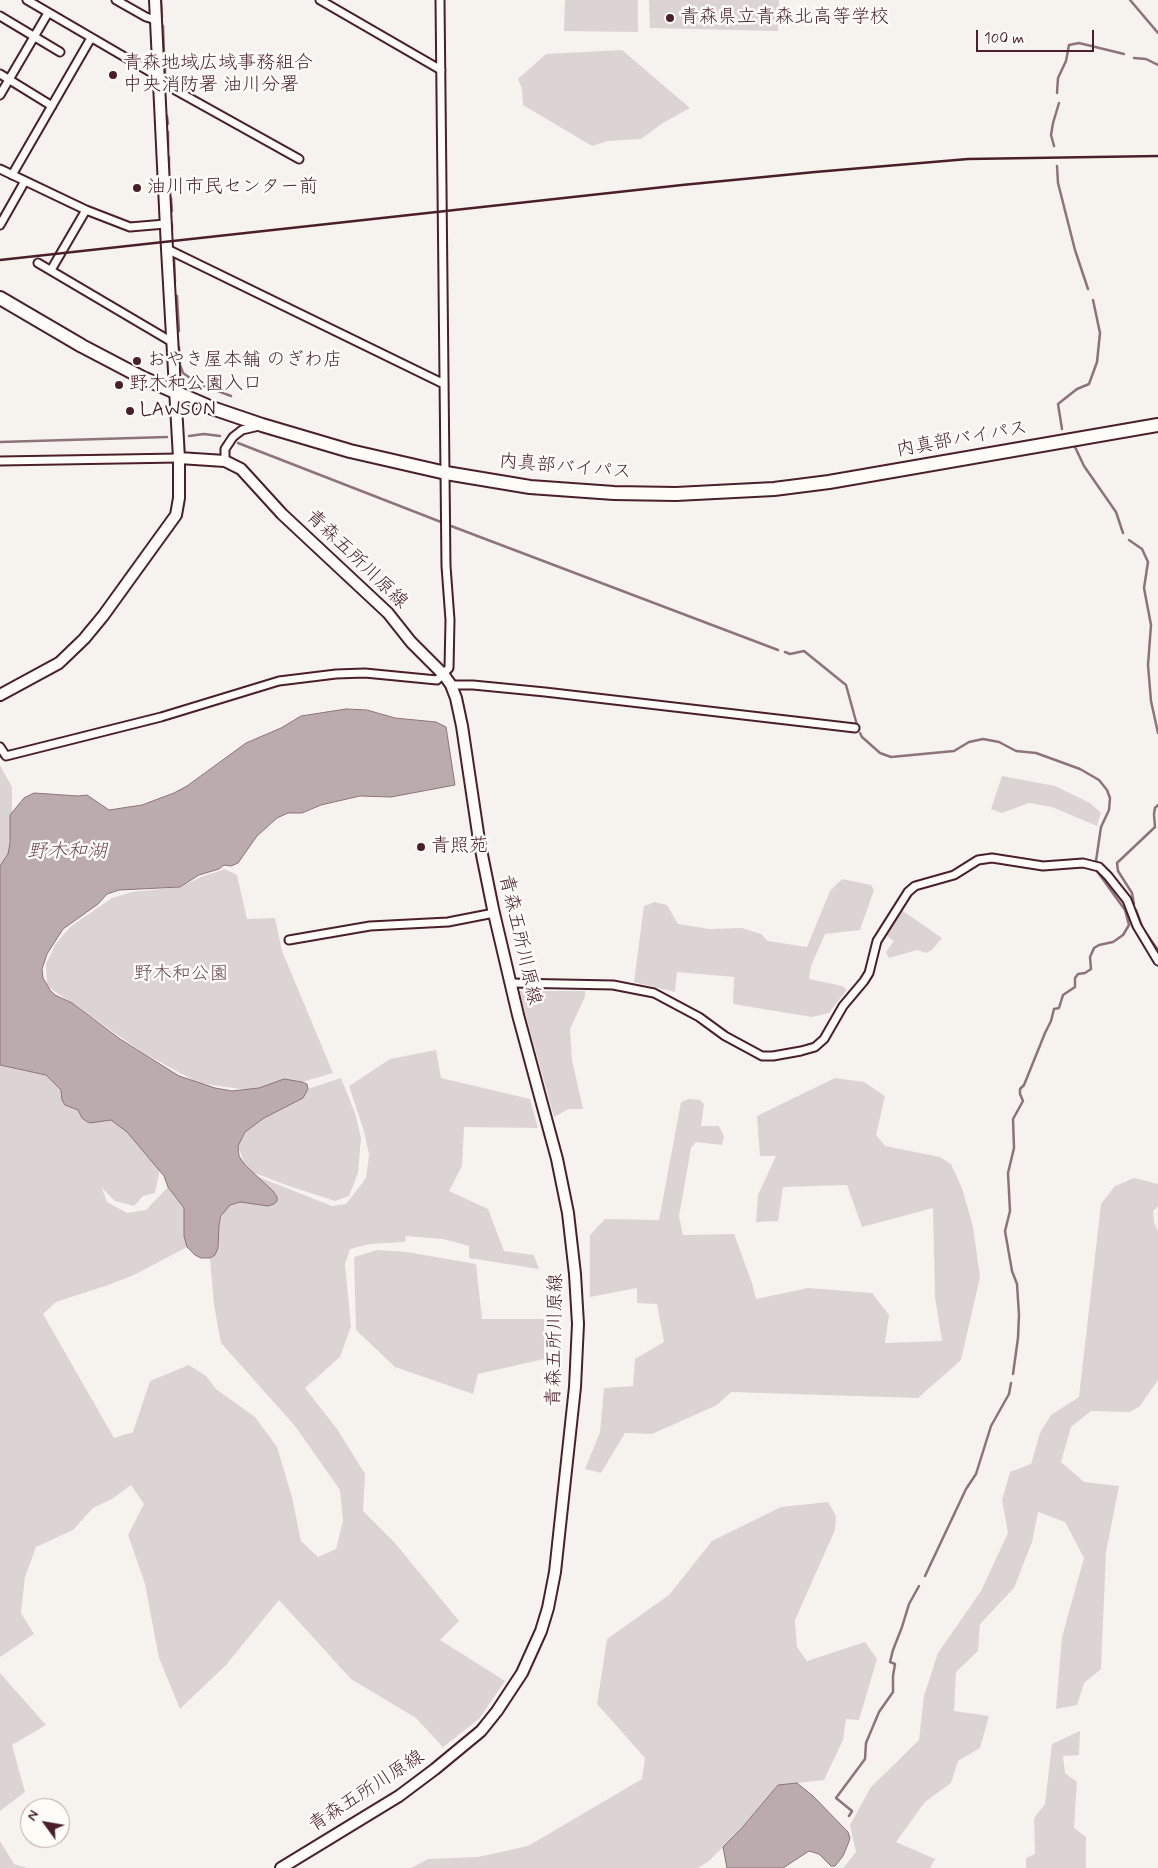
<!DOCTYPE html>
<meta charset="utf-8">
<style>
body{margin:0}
#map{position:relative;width:1158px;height:1868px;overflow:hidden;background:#f6f3ef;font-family:Mynerve,sans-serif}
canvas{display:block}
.north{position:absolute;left:20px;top:1798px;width:50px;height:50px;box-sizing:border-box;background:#fdfcf7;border:1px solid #b5a4a5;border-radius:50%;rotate:302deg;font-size:14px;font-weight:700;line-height:20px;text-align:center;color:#4a1f2b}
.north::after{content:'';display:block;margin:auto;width:18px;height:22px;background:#4a1f2b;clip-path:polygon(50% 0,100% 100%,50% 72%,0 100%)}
.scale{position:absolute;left:976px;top:30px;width:118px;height:22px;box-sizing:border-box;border:2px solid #4a1f2b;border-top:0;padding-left:6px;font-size:15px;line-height:18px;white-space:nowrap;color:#4a1f2b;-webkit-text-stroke:4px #fdfcf7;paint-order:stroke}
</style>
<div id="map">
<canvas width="1158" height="1868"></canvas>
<div class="north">N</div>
<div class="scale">100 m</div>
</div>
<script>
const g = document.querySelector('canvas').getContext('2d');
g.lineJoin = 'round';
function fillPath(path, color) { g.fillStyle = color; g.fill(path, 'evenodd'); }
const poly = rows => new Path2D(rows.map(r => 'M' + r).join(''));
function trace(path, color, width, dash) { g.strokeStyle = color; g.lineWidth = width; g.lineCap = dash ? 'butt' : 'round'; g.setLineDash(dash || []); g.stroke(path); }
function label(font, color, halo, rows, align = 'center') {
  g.font = font + ' Mynerve,"Klee One",sans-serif'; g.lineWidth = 5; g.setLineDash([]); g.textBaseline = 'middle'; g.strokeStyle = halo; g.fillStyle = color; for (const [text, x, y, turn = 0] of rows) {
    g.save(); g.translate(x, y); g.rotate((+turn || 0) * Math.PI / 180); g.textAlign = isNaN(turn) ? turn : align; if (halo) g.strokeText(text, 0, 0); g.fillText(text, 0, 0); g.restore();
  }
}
const green = poly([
 [565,0,638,0,638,32,564,31],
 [649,0,779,0,778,31,650,28],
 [622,50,690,108,663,123,641,139,608,141,592,146,523,105,522,89,518,79,546,54],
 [0,765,12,787,12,850,0,870],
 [1002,776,1055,786,1090,803,1101,813,1097,826,1052,807,1029,803,1002,813,991,809],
 [225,869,237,875,247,919,275,918,282,951,333,1073,302,1082,247,1090,198,1083,142,1052,47,986,46,964,55,945,70,927,112,898,132,892,180,887,201,877],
 [842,879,871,885,874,890,860,930,825,934,811,966,809,979,842,986,847,990,829,1013,812,1017,733,1004,734,977,677,972,675,992,634,982,644,906,655,902,667,905,678,924,709,929,742,928,761,934,768,941,807,947,830,891],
 [900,909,942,938,932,950,926,953,917,950,889,958,886,952,894,941,884,934],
 [519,991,585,991,585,997,570,1029,572,1060,583,1109,569,1109,554,1117],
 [436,1050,441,1078,530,1099,538,1128,464,1127,462,1166,449,1191,488,1209,504,1251,534,1255,539,1269,469,1258,469,1246,443,1239,406,1236,405,1242,370,1244,350,1249,345,1264,351,1326,340,1357,305,1388,337,1429,365,1474,363,1511,395,1543,459,1621,440,1640,505,1681,479,1719,443,1747,416,1718,351,1679,279,1600,226,1665,180,1709,159,1658,145,1584,128,1535,144,1504,131,1485,112,1499,93,1508,73,1530,36,1547,25,1577,21,1613,34,1634,0,1657,0,1061,20,1069,46,1075,61,1090,62,1098,107,1120,111,1120,133,1135,160,1169,155,1193,143,1196,134,1206,115,1201,102,1188,107,1202,127,1213,146,1210,168,1187,184,1208,184,1236,187,1247,134,1275,108,1285,56,1302,43,1314,114,1438,133,1432,150,1381,189,1365,206,1376,216,1389,255,1417,277,1447,292,1497,301,1541,318,1557,336,1549,343,1521,340,1490,295,1426,221,1343,214,1305,210,1258,215,1255,218,1248,219,1225,225,1210,230,1205,240,1202,254,1204,273,1191,256,1176,332,1206,346,1204,366,1178,369,1155,364,1131,349,1086,390,1059],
 [341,1078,355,1113,361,1138,358,1173,349,1196,335,1201,289,1186,252,1172,245,1165,238,1146,237,1129,272,1114,308,1089],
 [835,1078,864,1082,885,1096,876,1135,885,1146,940,1157,951,1164,962,1188,973,1227,980,1277,961,1360,918,1398,731,1392,717,1405,652,1434,625,1433,601,1473,585,1469,600,1432,604,1388,633,1386,635,1359,664,1342,657,1304,637,1303,637,1288,590,1297,590,1235,605,1219,659,1220,681,1102,689,1099,700,1100,704,1104,701,1126,719,1126,724,1136,722,1145,696,1142,691,1148,679,1216,683,1235,734,1234,752,1283,756,1299,808,1288,872,1293,889,1315,885,1343,942,1341,935,1297,933,1208,862,1227,847,1185,783,1187,778,1221,756,1222,758,1195,776,1156,760,1156,757,1116],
 [1134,1178,1158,1184,1158,1206,1153,1211,1154,1223,1158,1231,1158,1380,1140,1406,1130,1412,1091,1411,1071,1427,1061,1462,1084,1482,1119,1486,1106,1552,1101,1669,1084,1683,1077,1705,1056,1709,1062,1637,1084,1558,1065,1522,1038,1512,1032,1542,1014,1588,980,1624,978,1651,956,1672,954,1711,989,1716,980,1748,958,1761,951,1783,925,1802,896,1842,935,1859,930,1868,843,1868,856,1852,850,1825,871,1787,919,1740,924,1696,938,1653,981,1591,1008,1533,1002,1500,1010,1472,1031,1464,1040,1433,1051,1415,1079,1397,1101,1204,1115,1186],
 [377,1250,407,1252,476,1264,482,1319,544,1319,544,1359,478,1374,473,1394,395,1367,356,1330,354,1257],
 [828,1502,836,1516,835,1530,795,1620,797,1647,807,1661,865,1642,877,1659,859,1720,846,1719,843,1740,824,1780,778,1785,741,1829,709,1861,698,1868,411,1868,428,1859,478,1857,528,1846,642,1779,645,1758,597,1704,607,1639,669,1595,712,1541,781,1507],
 [0,1673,46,1725,12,1745,25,1792,0,1811],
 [1080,1731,1079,1755,1063,1756,1065,1773,1077,1782,1074,1828,1086,1837,1086,1868,1026,1868,1026,1858,1035,1854,1034,1818,1045,1804,1052,1744],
 [0,1841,14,1864,27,1868,0,1868]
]);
const water = poly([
 [346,709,367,710,395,718,436,722,446,727,455,785,391,797,360,796,321,805,302,813,288,813,277,818,257,836,238,863,231,866,224,865,219,869,199,875,180,887,119,890,107,894,98,904,63,929,47,954,42,969,43,978,50,990,55,995,72,1003,120,1039,179,1076,215,1088,232,1091,259,1088,284,1079,302,1082,307,1084,308,1089,303,1098,264,1118,245,1132,238,1146,239,1156,245,1165,273,1191,277,1197,277,1201,274,1204,268,1206,240,1202,230,1205,221,1216,219,1225,218,1248,215,1255,210,1258,201,1258,195,1255,187,1247,184,1236,184,1208,168,1187,164,1176,127,1132,111,1120,90,1123,86,1121,82,1118,78,1110,65,1105,62,1100,61,1090,46,1075,0,1065,0,866,8,854,10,843,10,815,24,798,34,793,78,796,87,795,109,810,142,805,174,793,187,786,246,743,281,728,301,716,346,709],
 [797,1783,813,1796,848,1832,850,1838,848,1844,843,1856,835,1866,831,1866,819,1854,809,1851,783,1868,727,1868,723,1847,741,1829,778,1785,797,1783]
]);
const stream = poly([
 [161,0,162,17],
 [1130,0,1158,33],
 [163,26,164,53],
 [1134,58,1146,59,1158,65],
 [165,64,165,81],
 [1057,93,1058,78,1066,61,1069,45,1079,43,1124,54],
 [167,116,168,124],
 [168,132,168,149],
 [1054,146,1051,135,1053,123,1059,103],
 [169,157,169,180],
 [1057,166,1058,183,1075,250,1088,289],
 [171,198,172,211],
 [172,224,172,230],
 [174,257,175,282],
 [177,296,179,331],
 [179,347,180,365,183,373,197,383,231,396],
 [1062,429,1058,404,1077,389,1089,384,1097,362,1100,333,1093,300],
 [189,436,204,434,220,436],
 [0,442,167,437],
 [238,443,441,522],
 [1075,447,1084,466,1116,512,1123,533],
 [451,526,778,650],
 [1129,540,1142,549,1148,562,1144,588,1151,625,1148,665,1151,701,1158,733],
 [785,652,790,654,804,651,846,685,857,725],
 [860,733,862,737,880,753,891,757,954,751,969,742,983,739,999,742,1016,751,1036,753,1080,769,1099,780,1107,790,1110,798,1109,810,1101,827,1096,861],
 [1134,904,1132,893,1118,871,1117,863,1155,827,1154,814,1155,808,1158,805],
 [1136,910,1143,929,1158,950],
 [1013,1374,1018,1338,1019,1315,1017,1284,1012,1271,1005,1231,1010,1211,1008,1173,1014,1148,1013,1119,1023,1101,1020,1094,1020,1089,1024,1085,1045,1033,1051,1021,1054,1009,1059,1008,1063,995,1075,987,1075,978,1078,974,1085,973,1091,969,1090,957,1094,948,1099,945,1113,942,1123,935,1129,925,1125,910,1097,871],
 [925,1576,966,1489,976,1474,991,1426,1009,1394,1011,1383],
 [849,1816,852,1811,836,1798,865,1759,866,1743,879,1712,893,1692,893,1676,895,1664,890,1662,893,1650,902,1627,909,1604,919,1586]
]);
const street = poly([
 [27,0,159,77],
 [116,0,146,17,156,20],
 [320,0,441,70],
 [0,16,60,52],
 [0,74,52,106],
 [159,81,299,159],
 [0,95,48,13],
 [0,169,86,210,130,227,165,224],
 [12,175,91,38],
 [0,225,25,181],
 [167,249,444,384],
 [38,263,172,342],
 [51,270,86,210],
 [0,461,179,458],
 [225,461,225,449,233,437,242,430,259,426],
 [451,685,473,685,545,692,855,728],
 [0,747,6,756,161,717,279,681,336,674,365,673,437,680,449,668,450,620,446,566,440,0],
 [289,940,370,926,448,922,494,913],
 [511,983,613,985,654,993,699,1017,725,1036,762,1056,773,1056,801,1051,815,1047,824,1039,843,1006,864,981,869,973,877,941,908,892,915,886,954,875,978,860,992,858,1043,866,1083,863,1099,867,1108,876,1127,900,1137,926,1158,961]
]);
const secondary = poly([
 [0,695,59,663,84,639,103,616,176,515,179,498,179,458]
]);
const primary = poly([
 [155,0,167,249,179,458,225,461,241,469,282,514,388,613,411,642,444,675,451,685,456,698,462,726,479,840,493,909,518,1015,557,1159,568,1213,575,1274,578,1324,575,1387,555,1572,548,1608,541,1631,522,1673,497,1711,481,1731,435,1769,399,1796,281,1868]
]);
const highway = poly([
 [0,298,82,346,143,378,212,408,262,425,350,451,446,473,530,487,614,493,676,494,774,489,829,482,1158,425]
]);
const rail = poly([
 [0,260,682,185,815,172,968,159,1158,156]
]);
const markers = [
 [670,18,5,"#4a1f2b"],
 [113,75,5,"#4a1f2b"],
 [137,188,5,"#4a1f2b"],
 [137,361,5,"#4a1f2b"],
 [119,385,5,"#4a1f2b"],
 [130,411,5,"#4a1f2b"],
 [421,847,5,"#4a1f2b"]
];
const poiNames = [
 ["青森県立青森北高等学校",680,18],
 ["青森地域広域事務組合",123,64],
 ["中央消防署 油川分署",123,86],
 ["油川市民センター前",147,188],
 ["おやき屋本舗 のぎわ店",147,361],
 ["野木和公園入口",129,385],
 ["LAWSON",140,411],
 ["青照苑",431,847]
];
const streetNames = [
 ["内真部バイパス",962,440,-10],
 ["内真部バイパス",565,468,5],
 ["青森五所川原線",356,560,44],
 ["青森五所川原線",519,940,77],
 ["青森五所川原線",556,1340,-89],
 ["青森五所川原線",367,1792,-33]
];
const parkNames = [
 ["野木和公園",181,975]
];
const waterNames = [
 ["野木和湖",67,853]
];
fillPath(green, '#dcd4d2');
fillPath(water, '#bbabac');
trace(water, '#8e7378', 1);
trace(stream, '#8e7378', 2.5);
trace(street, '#4a1f2b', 11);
trace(secondary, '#4a1f2b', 14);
trace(primary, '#4a1f2b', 14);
trace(highway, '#4a1f2b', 16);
trace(street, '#fdfcf7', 7);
trace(secondary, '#fdfcf7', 10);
trace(primary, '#fdfcf7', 10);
trace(highway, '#fdfcf7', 12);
trace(rail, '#4a1f2b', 2.5);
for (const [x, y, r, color] of markers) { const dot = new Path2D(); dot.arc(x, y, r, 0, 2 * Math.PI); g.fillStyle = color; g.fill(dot); trace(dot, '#fdfcf7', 2); }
label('19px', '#4a1f2b', '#fdfcf7', poiNames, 'left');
label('19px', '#4a1f2b', '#fdfcf7', streetNames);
label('19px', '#6e4c55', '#fdfcf7', parkNames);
label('italic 20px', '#725058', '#fdfcf7', waterNames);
</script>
